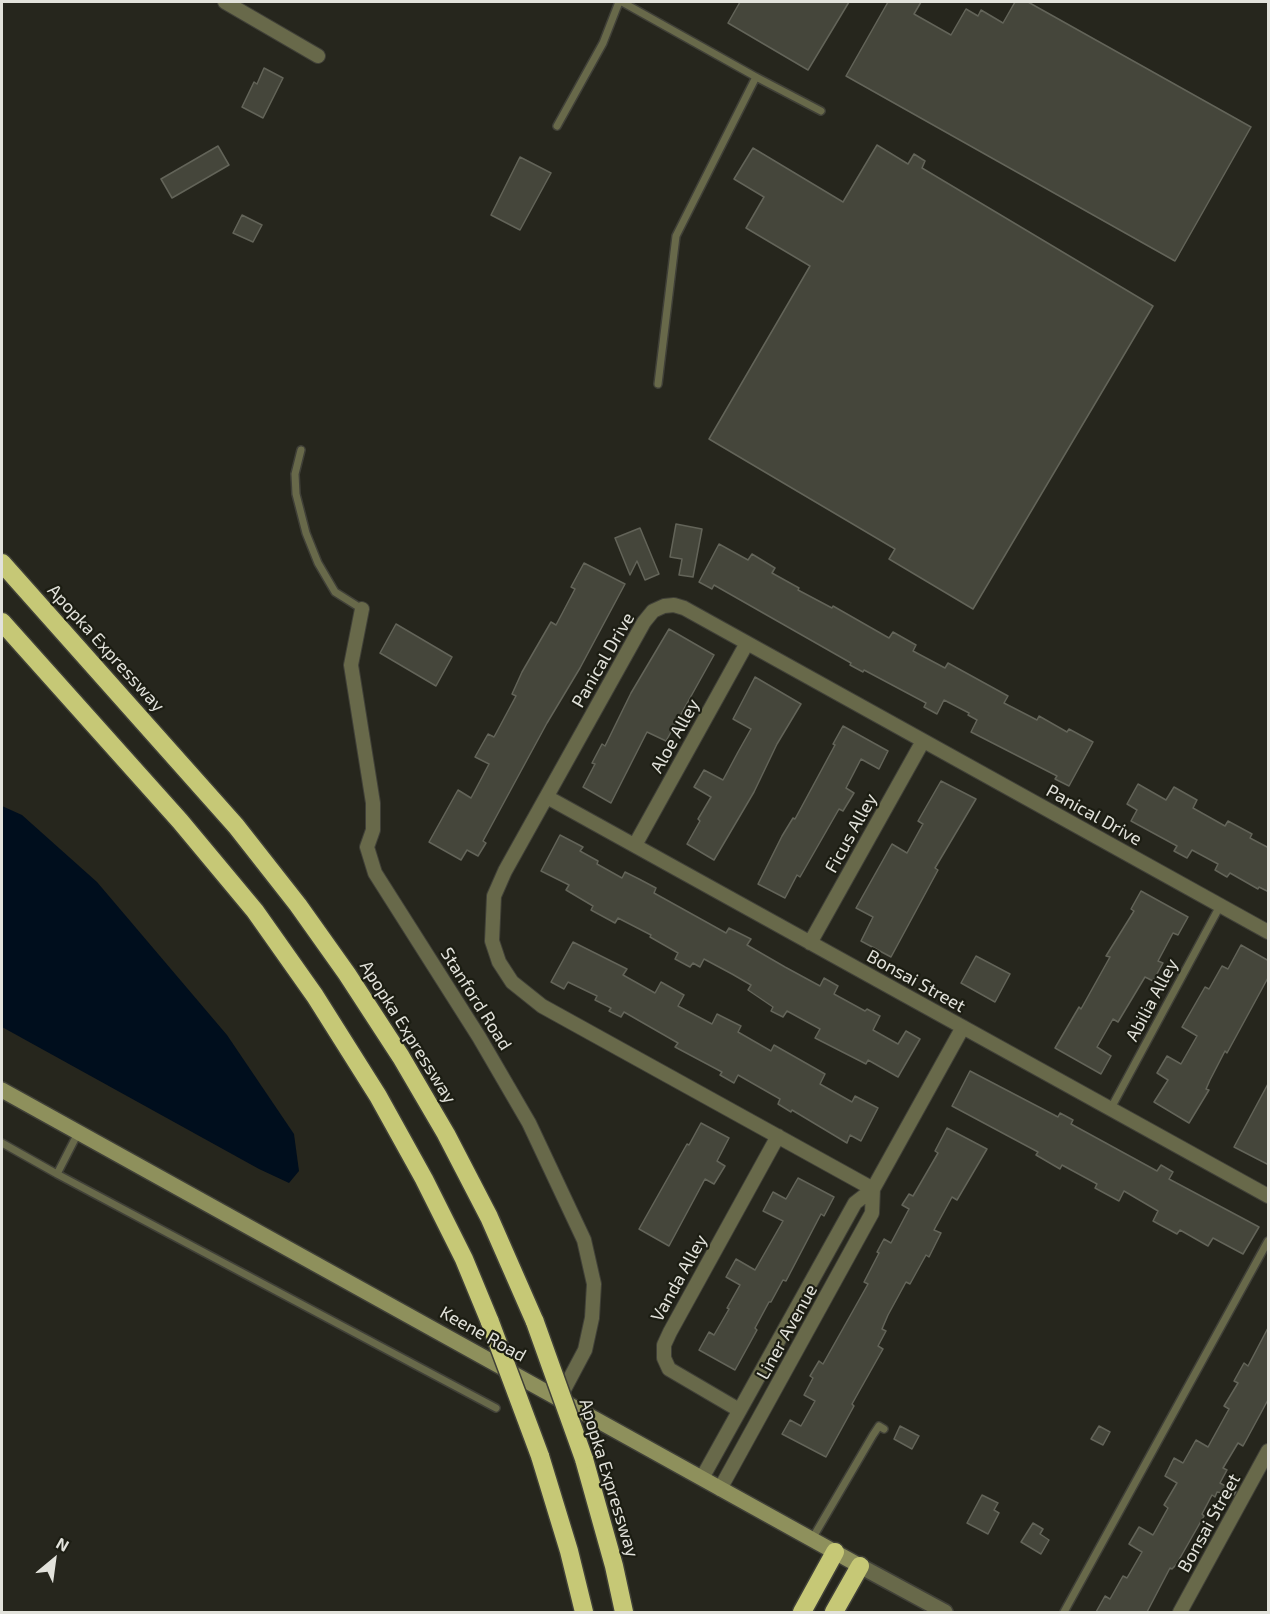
<!DOCTYPE html>
<style>
body{margin:0}
#map{position:relative;width:1270px;height:1614px;overflow:hidden;background:#26261d;font-family:"Exo 2",sans-serif}
canvas{display:block}
.frame{position:absolute;inset:0;border:3px solid #e2e2db;pointer-events:none}
.north{position:absolute;left:24px;top:1530px;width:60px;height:60px;-webkit-text-stroke:4px #1c1d13;paint-order:stroke;rotate:29deg;font-size:16px;font-weight:700;line-height:24px;text-align:center;color:#e2e2db}
.north::after{content:'';display:block;margin:auto;width:21px;height:27px;background:#e2e2db;clip-path:polygon(50% 0,100% 100%,50% 72%,0 100%)}
</style>
<div id="map">
<canvas width="1270" height="1614"></canvas>
<div class="frame"></div>
<div class="north">N</div>
</div>
<script>
const g = document.querySelector('canvas').getContext('2d');
g.lineJoin = 'round';
function fillPath(path, color) { g.fillStyle = color; g.fill(path, 'evenodd'); }
const poly = rows => new Path2D(rows.map(r => 'M' + r).join(''));
function trace(path, color, width, dash) { g.strokeStyle = color; g.lineWidth = width; g.lineCap = dash ? 'butt' : 'round'; g.setLineDash(dash || []); g.stroke(path); }
function label(font, color, halo, rows, align = 'center') {
  g.font = font + ' "Exo 2",sans-serif'; g.lineWidth = 4.5; g.setLineDash([]); g.textBaseline = 'middle'; g.strokeStyle = halo; g.fillStyle = color; for (const [text, x, y, turn = 0] of rows) {
    g.save(); g.translate(x, y); g.rotate((+turn || 0) * Math.PI / 180); g.textAlign = isNaN(turn) ? turn : align; if (halo) g.strokeText(text, 0, 0); g.fillText(text, 0, 0); g.restore();
  }
}
const water = poly([
 [2,806,22,815,97,882,227,1035,294,1134,299,1171,289,1183,259,1169,2,1027]
]);
const building = poly([
 [740,2,849,2,808,70,728,23,740,2],
 [888,2,921,2,914,14,951,35,966,9,978,16,981,10,1003,23,1015,2,1028,2,1251,127,1175,261,846,76,888,2],
 [264,68,283,78,263,118,242,107,254,82,257,84,264,68],
 [877,145,908,164,914,154,925,161,922,168,1153,306,973,609,889,559,895,549,709,439,810,266,746,228,764,197,734,179,753,148,843,202,877,145],
 [218,146,229,165,172,198,161,179,218,146],
 [520,157,551,173,520,230,491,215,520,157],
 [242,215,262,225,253,242,233,233,242,215],
 [676,524,702,529,693,577,679,575,682,559,670,557,676,524],
 [640,528,659,574,645,580,637,561,630,575,615,538,640,528],
 [719,544,748,560,752,554,775,568,772,573,799,588,798,590,832,608,833,606,889,638,893,632,916,645,913,651,945,668,948,663,1008,696,1004,703,1037,720,1039,716,1067,732,1069,729,1093,742,1069,786,1055,779,1057,776,971,732,977,720,968,715,969,713,944,700,937,714,924,707,926,703,864,670,863,672,850,665,851,663,714,585,712,589,699,582,719,544],
 [584,563,625,584,580,668,547,723,483,841,486,843,478,856,467,850,461,860,429,842,458,790,471,798,489,764,475,757,488,734,494,737,516,696,512,694,522,672,551,622,556,625,575,589,571,587,584,563],
 [396,624,452,657,436,686,380,653,396,624],
 [669,629,714,655,666,741,647,732,611,803,583,787,595,764,592,763,602,744,605,746,631,693,669,629],
 [755,677,801,704,777,744,754,792,714,860,687,844,700,821,698,819,711,797,694,787,704,770,723,780,738,752,751,729,733,719,755,677],
 [843,726,888,751,879,769,861,759,846,788,854,793,843,811,839,809,800,877,797,875,785,898,758,884,782,836,793,818,795,819,835,745,833,744,843,726],
 [941,781,976,799,935,868,938,870,891,957,861,941,873,917,856,908,892,844,907,853,923,824,918,821,941,781],
 [1138,784,1166,800,1174,787,1197,800,1193,808,1225,826,1228,821,1252,834,1250,838,1269,848,1269,892,1259,887,1258,889,1230,873,1227,877,1215,870,1218,864,1192,850,1187,858,1174,851,1177,846,1131,821,1137,810,1127,804,1138,784],
 [560,835,583,847,580,851,598,861,597,864,622,878,625,872,639,879,656,888,654,893,726,933,729,928,751,939,747,945,785,967,820,986,824,978,838,986,834,994,865,1011,867,1009,880,1016,873,1030,898,1044,906,1031,920,1039,898,1077,868,1060,866,1064,815,1038,820,1029,787,1011,783,1017,771,1011,773,1007,748,990,751,985,732,974,704,959,700,967,693,963,690,967,675,959,678,953,650,937,651,935,618,918,615,923,591,910,593,906,566,890,569,885,541,871,560,835],
 [1141,891,1188,917,1178,935,1173,933,1158,961,1163,963,1153,981,1145,977,1118,1022,1113,1019,1097,1047,1111,1056,1101,1074,1055,1048,1079,1007,1081,1009,1110,957,1106,956,1134,911,1131,909,1141,891],
 [573,942,627,969,623,975,655,993,661,982,684,995,678,1006,712,1024,717,1014,741,1026,738,1032,771,1051,774,1045,825,1074,820,1084,852,1102,855,1096,878,1108,861,1141,850,1135,847,1143,792,1110,791,1112,778,1104,780,1099,738,1075,734,1083,720,1075,722,1072,675,1047,678,1043,624,1012,621,1017,609,1011,611,1008,595,1000,597,996,568,982,564,989,551,982,573,942],
 [1241,945,1269,961,1269,976,1227,1053,1225,1051,1210,1080,1206,1089,1209,1090,1189,1123,1154,1102,1168,1080,1157,1073,1167,1056,1181,1064,1197,1036,1182,1027,1205,987,1209,989,1222,966,1228,969,1241,945],
 [976,956,1010,974,995,1002,961,983,976,956],
 [970,1071,1058,1117,1060,1113,1073,1120,1071,1124,1157,1171,1161,1165,1173,1172,1169,1179,1259,1227,1243,1254,1213,1238,1208,1246,1180,1230,1177,1234,1153,1221,1158,1211,1124,1191,1119,1201,1095,1188,1097,1184,1062,1165,1060,1169,1036,1155,1038,1152,952,1106,970,1071],
 [1269,1082,1269,1165,1234,1147,1269,1082],
 [701,1123,729,1138,717,1161,725,1166,714,1184,705,1179,669,1246,639,1229,687,1144,689,1145,701,1123],
 [947,1128,987,1149,957,1200,952,1197,934,1230,941,1233,929,1257,926,1255,910,1284,906,1282,888,1315,882,1329,886,1331,878,1346,883,1349,852,1404,854,1406,826,1457,782,1434,790,1420,801,1426,815,1401,804,1395,813,1378,810,1376,819,1361,823,1364,868,1284,864,1282,879,1253,877,1252,884,1239,891,1243,909,1209,902,1205,909,1194,913,1196,938,1153,935,1151,947,1128],
 [798,1178,834,1197,824,1216,821,1214,786,1281,783,1280,771,1302,769,1302,755,1328,757,1330,735,1370,699,1350,709,1332,714,1335,729,1309,727,1308,740,1285,726,1277,736,1259,755,1270,783,1221,763,1211,773,1192,786,1199,798,1178],
 [1269,1326,1269,1398,1243,1446,1238,1443,1223,1468,1227,1470,1220,1483,1236,1492,1234,1495,1217,1492,1215,1497,1212,1495,1202,1514,1204,1516,1176,1565,1172,1569,1170,1568,1147,1612,1096,1612,1105,1596,1110,1599,1123,1576,1127,1578,1142,1552,1129,1544,1139,1527,1153,1535,1168,1508,1164,1505,1177,1483,1165,1476,1174,1458,1183,1463,1196,1440,1208,1447,1229,1409,1224,1406,1238,1383,1234,1381,1244,1363,1248,1366,1269,1326],
 [900,1426,919,1436,912,1449,894,1439,900,1426],
 [1099,1426,1110,1432,1103,1445,1091,1439,1099,1426],
 [982,1495,998,1503,994,1510,999,1513,988,1534,967,1523,982,1495],
 [1033,1523,1043,1529,1040,1534,1049,1540,1041,1554,1021,1542,1033,1523]
]);
const service = poly([
 [622,2,756,77,821,111],
 [557,126,603,43,619,2],
 [658,384,676,236,756,77],
 [301,450,295,474,296,494,306,533,318,563,335,592,362,609],
 [1111,1108,1220,906],
 [78,1133,57,1174,496,1408],
 [2,1143,57,1174],
 [812,1539,873,1435,879,1426,884,1429],
 [1064,1612,1268,1241]
]);
const minor = poly([
 [225,2,318,56],
 [362,609,351,665,373,803,373,830,367,847,375,873,479,1037,529,1123,584,1240,594,1284,592,1318,585,1350,559,1399],
 [547,797,1268,1196],
 [635,845,747,643],
 [810,943,923,741],
 [873,1189,542,1006,512,982,499,962,492,941,494,896,505,871,644,622,653,611,664,606,674,605,684,608,1268,932],
 [739,1410,669,1369,664,1358,664,1345,670,1332,778,1136],
 [702,1478,855,1203,873,1189,963,1027],
 [720,1489,872,1213,873,1189],
 [1180,1612,1268,1451]
]);
const tertiary = poly([
 [860,1566,945,1612]
]);
const secondary = poly([
 [2,1090,860,1566]
]);
const motorway = poly([
 [2,563,236,826,298,905,347,974,401,1057,446,1134,489,1217,535,1322],
 [2,622,180,821,255,911,315,996,378,1096,424,1179,464,1259,490,1322],
 [540,1456,569,1551,584,1612],
 [584,1459,614,1566,624,1612],
 [802,1612,835,1552],
 [834,1612,860,1566]
]);
const motorwayBridge = poly([
 [490,1322,540,1456],
 [535,1322,584,1459]
]);
const streetNames = [
 ["Apopka Expressway",106,648,48],
 ["Panical Drive",603,660,-60],
 ["Aloe Alley",675,736,-61],
 ["Panical Drive",1094,815,29],
 ["Ficus Alley",851,833,-61],
 ["Bonsai Street",916,981,29],
 ["Stanford Road",476,999,58],
 ["Abilia Alley",1152,1000,-62],
 ["Apopka Expressway",408,1032,58],
 ["Vanda Alley",679,1278,-61],
 ["Liner Avenue",787,1332,-61],
 ["Keene Road",483,1334,29],
 ["Apopka Expressway",609,1478,73],
 ["Bonsai Street",1209,1523,-61]
];
fillPath(water, '#000e1d');
fillPath(building, '#45463b');
trace(building, '#636459', 1.5);
trace(service, '#404038', 10);
trace(minor, '#404038', 16);
trace(tertiary, '#404038', 18);
trace(secondary, '#404038', 18);
trace(motorway, '#404038', 21);
trace(service, '#68694a', 7);
trace(minor, '#68694a', 14);
trace(tertiary, '#68694a', 15);
trace(secondary, '#8e905c', 15);
trace(motorway, '#c6c876', 18);
trace(motorwayBridge, '#404038', 21, []);
trace(motorwayBridge, '#c6c876', 18);
label('18px', '#e2e2db', '#1c1d13', streetNames);
</script>
